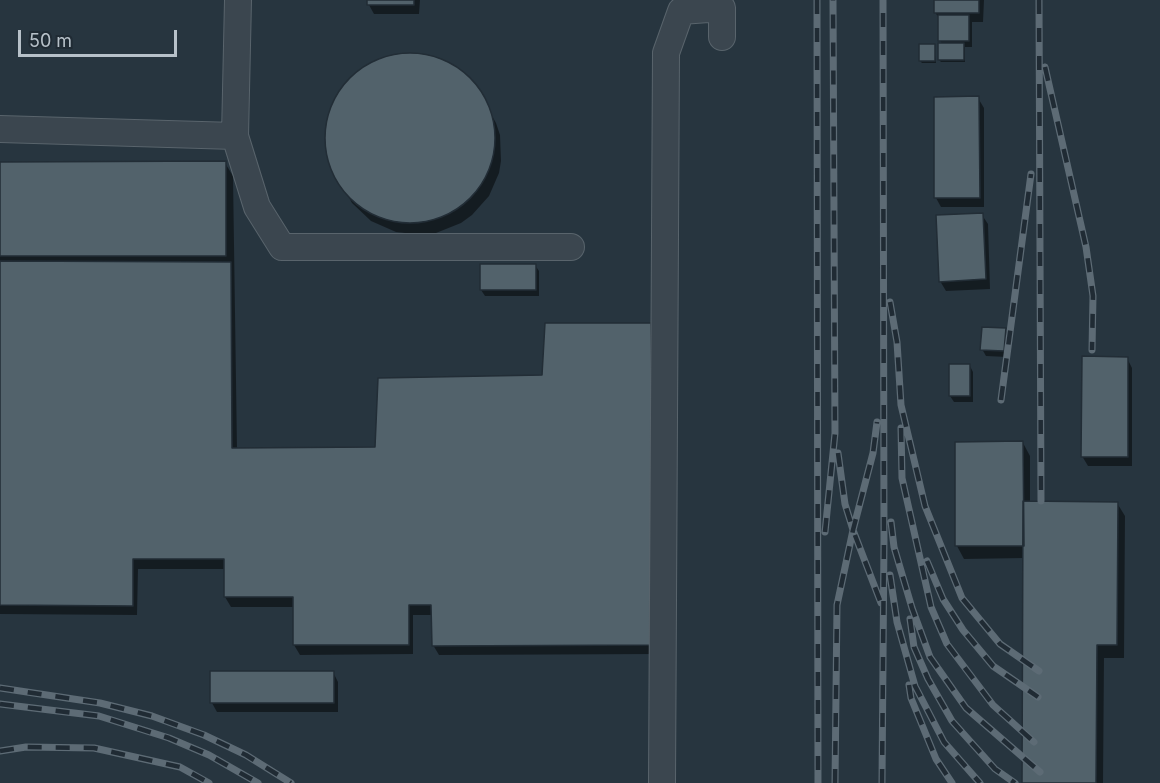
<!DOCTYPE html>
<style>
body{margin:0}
#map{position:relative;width:1160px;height:783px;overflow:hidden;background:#27353f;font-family:Inter,sans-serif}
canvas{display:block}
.scale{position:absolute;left:18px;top:30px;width:159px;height:27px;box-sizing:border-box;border:3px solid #b7c1c9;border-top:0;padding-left:8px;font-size:18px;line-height:21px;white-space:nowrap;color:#b7c1c9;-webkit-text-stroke:4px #202b34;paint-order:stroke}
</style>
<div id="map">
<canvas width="1160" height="783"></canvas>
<div class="scale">50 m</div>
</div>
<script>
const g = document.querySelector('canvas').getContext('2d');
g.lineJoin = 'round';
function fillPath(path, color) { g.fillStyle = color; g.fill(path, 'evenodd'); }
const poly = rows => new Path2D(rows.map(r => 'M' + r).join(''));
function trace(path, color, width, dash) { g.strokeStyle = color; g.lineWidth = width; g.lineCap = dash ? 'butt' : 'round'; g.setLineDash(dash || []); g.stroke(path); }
const shadow = poly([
 [369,0,420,0,419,14,374,14,369,5],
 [935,0,984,0,983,22,972,22,972,47,965,47,965,62,941,62,939,60,942,44,940,40,940,20,935,12],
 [934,46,936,63,922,63,920,61],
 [410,55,435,59,447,64,468,78,476,87,496,123,500,135,501,161,499,173,489,196,472,215,461,223,436,233,423,235,396,232,371,221,352,203,331,165,328,152,327,125,336,100,352,79,373,63,385,59],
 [978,98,984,108,984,207,941,207,936,198],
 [0,163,225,163,233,176,237,449,376,449,544,377,650,325,656,334,659,654,439,655,433,645,433,615,413,615,413,654,300,655,294,645,294,607,231,607,225,597,225,569,138,569,137,615,0,614],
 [982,215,988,224,990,289,946,291,940,281],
 [535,265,539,271,539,296,485,296,481,290],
 [1005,329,1009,336,1007,357,986,356,982,349],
 [1127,358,1132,368,1132,466,1088,466,1082,456],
 [970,366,973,372,973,402,954,402,950,396],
 [956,443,1023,443,1030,456,1030,503,1117,503,1125,516,1124,658,1104,658,1103,783,1024,783,1025,558,964,559,957,546],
 [333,672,338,682,338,712,217,712,212,703]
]);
const building = poly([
 [367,0,414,0,414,5,367,5,367,0],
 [934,0,979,0,979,13,934,13,934,0],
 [938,15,969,15,969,41,938,41,938,15],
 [938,43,964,43,964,60,938,60,938,43],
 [919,44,935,44,935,61,919,61,919,44],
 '325 138a85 85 0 1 1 170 0a85 85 0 1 1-170 0Z',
 [979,96,980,198,934,198,934,97,979,96],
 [226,161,226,256,0,256,0,162,226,161],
 [983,213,986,279,939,282,936,215,983,213],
 [0,261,231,262,232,448,375,447,378,378,542,375,545,323,651,323,655,645,432,646,431,605,409,605,409,645,293,645,293,597,224,597,224,559,133,559,133,606,0,605,0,261],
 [480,264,536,264,536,290,480,290,480,264],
 [982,327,1006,328,1004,351,980,350,982,327],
 [1082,356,1128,357,1128,457,1081,457,1082,356],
 [949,364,970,364,970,396,949,396,949,364],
 [1023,441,1024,546,955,546,955,442,1023,441],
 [1023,501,1118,502,1117,645,1097,645,1096,783,1022,783,1023,501],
 [210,671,334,671,334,703,210,703,210,671]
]);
const minor = poly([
 [238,0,235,136,257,207,282,247,571,247],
 [0,129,235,136],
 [662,783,666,53,681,11,722,8,722,37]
]);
const rail = poly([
 [817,0,818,783],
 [1039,0,1041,501],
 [1045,67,1086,247,1093,296,1092,350],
 [890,302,897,342,901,405,925,506,962,598,1000,644,1039,671],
 [1001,400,1031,174],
 [901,428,902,478,931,607,947,644,993,705,1034,742],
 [838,453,845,504,853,530,881,603],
 [891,522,894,547,912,608,930,657,966,708,1040,772],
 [825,532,835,433,833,0],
 [927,561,943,599,963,630,993,666,1038,697],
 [890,575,897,622,915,686,944,742,980,783],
 [910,619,914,647,928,679,952,721,995,769,1015,783],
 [909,685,911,698,936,759,952,783],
 [0,688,100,703,152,716,204,735,246,755,291,783],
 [0,704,99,716,169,738,209,755,258,783],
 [0,751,26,747,94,748,180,767,209,783],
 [835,783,837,605,853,530,873,453,877,422],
 [882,783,884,539,883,0]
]);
fillPath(shadow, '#0007');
fillPath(building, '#52626b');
trace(building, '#222d36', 1.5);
trace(minor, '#59646c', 28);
trace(minor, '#3b464f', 26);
trace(rail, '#5d6b75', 7);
trace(rail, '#202b34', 4.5, [14]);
</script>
